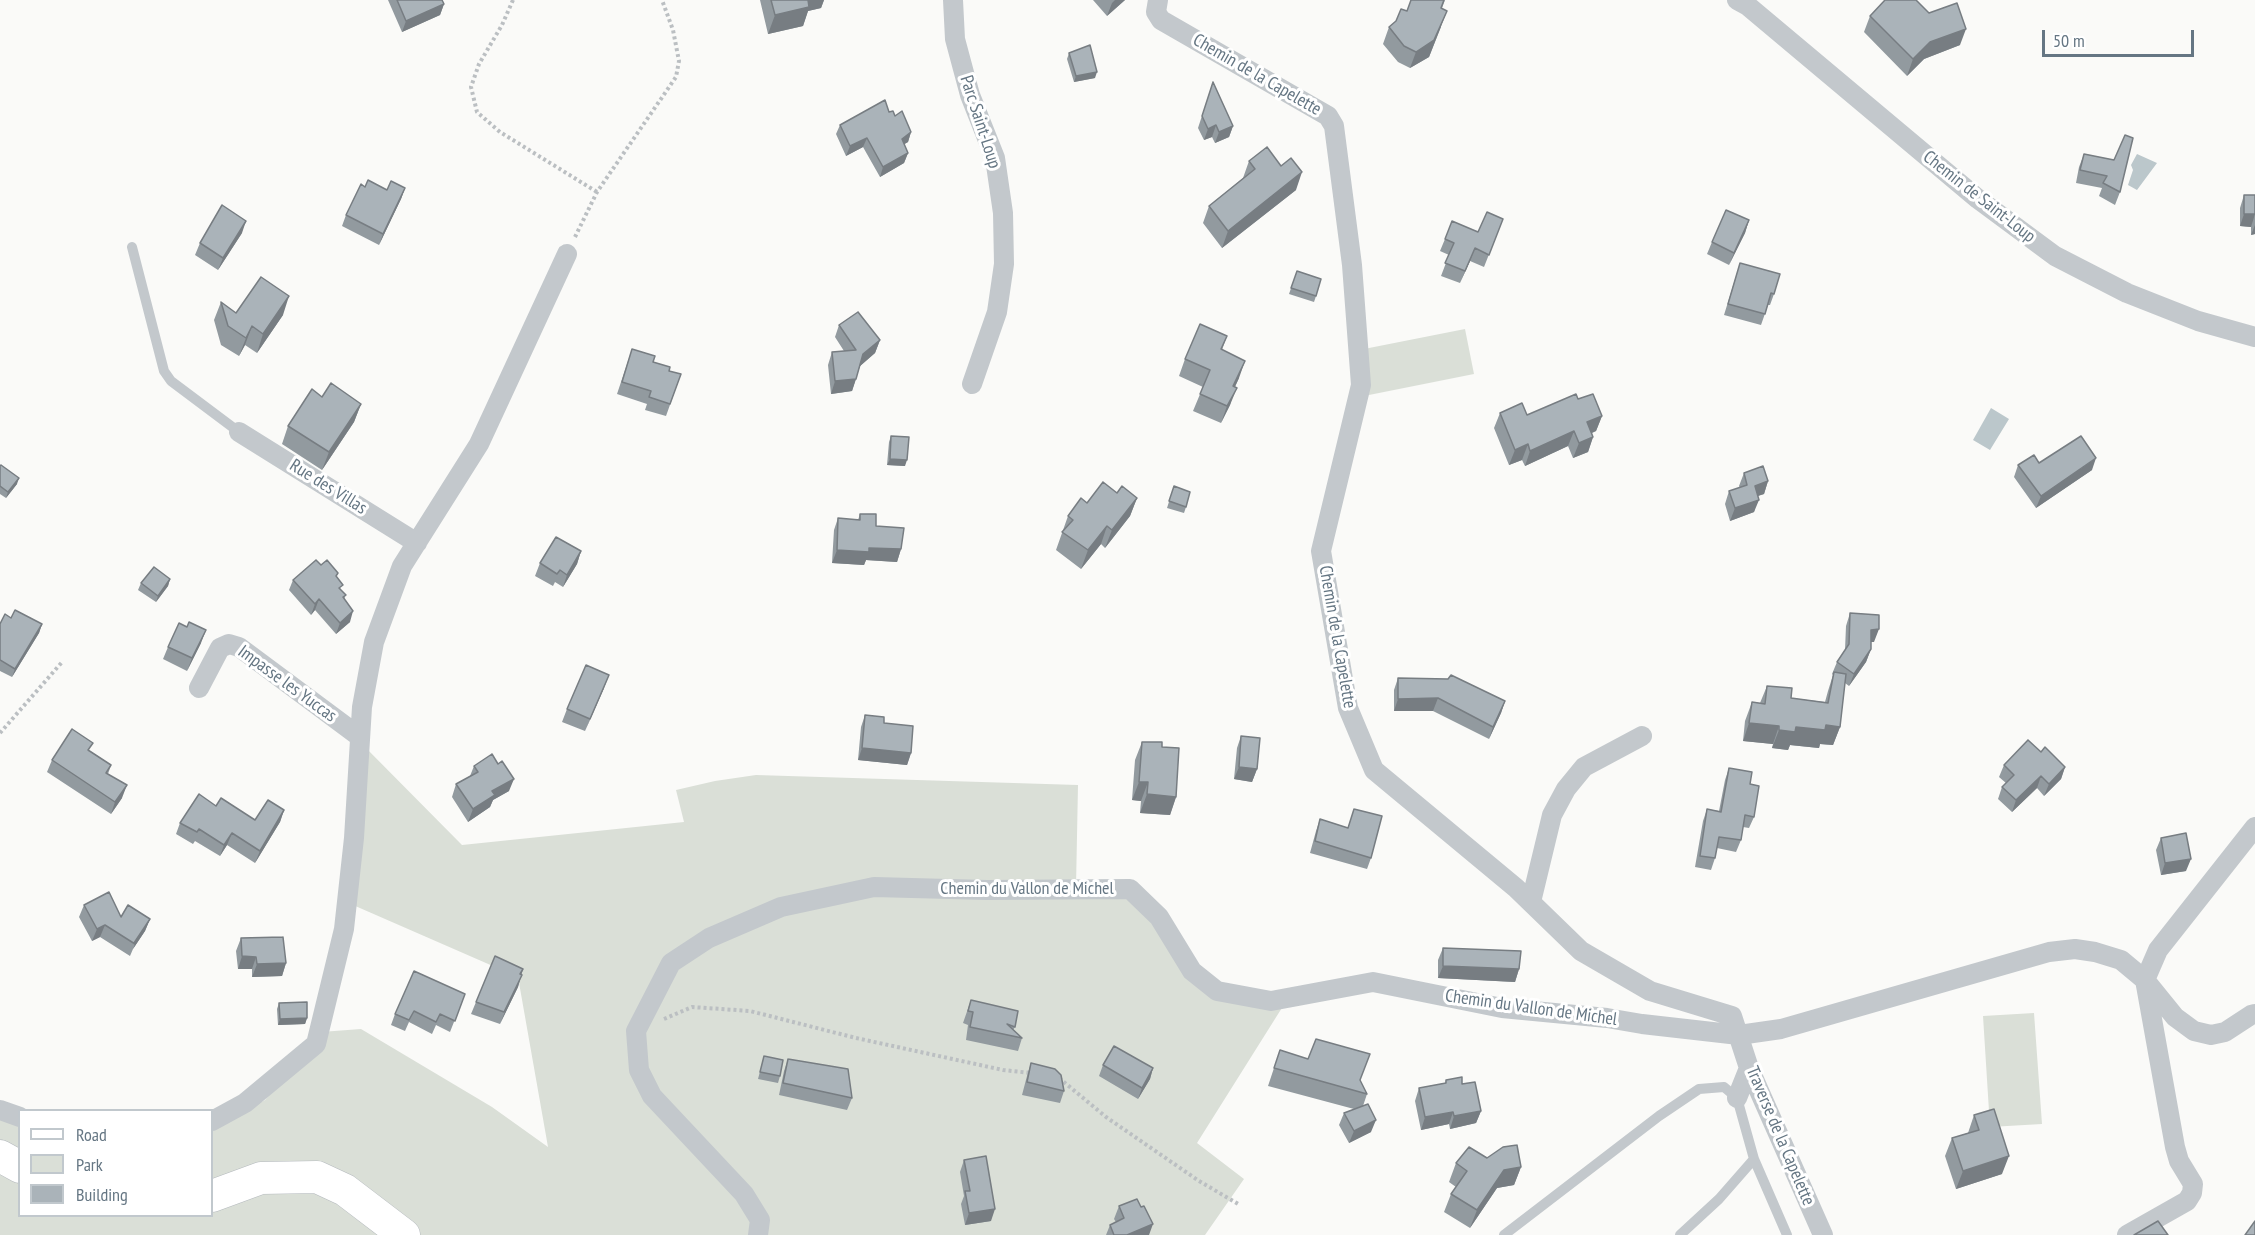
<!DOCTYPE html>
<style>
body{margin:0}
#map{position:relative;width:2255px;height:1235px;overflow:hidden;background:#fafaf8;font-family:"PT Sans Narrow",sans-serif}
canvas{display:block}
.legend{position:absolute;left:18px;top:1109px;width:195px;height:108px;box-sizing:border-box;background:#fff;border:2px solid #c1c8cd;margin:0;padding:8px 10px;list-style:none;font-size:18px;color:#657683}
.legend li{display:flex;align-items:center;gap:12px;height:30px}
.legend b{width:30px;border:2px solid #c1c8cd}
.scale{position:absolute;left:2042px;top:30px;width:152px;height:27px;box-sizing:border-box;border:3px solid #657683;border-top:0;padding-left:8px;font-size:18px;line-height:21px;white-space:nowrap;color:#657683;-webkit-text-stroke:4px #fff;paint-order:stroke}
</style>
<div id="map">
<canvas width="2255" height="1235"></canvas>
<ul class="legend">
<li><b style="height:8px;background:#fff"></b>Road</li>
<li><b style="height:16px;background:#dadfd7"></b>Park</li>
<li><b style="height:16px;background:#aab3b9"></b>Building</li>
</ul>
<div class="scale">50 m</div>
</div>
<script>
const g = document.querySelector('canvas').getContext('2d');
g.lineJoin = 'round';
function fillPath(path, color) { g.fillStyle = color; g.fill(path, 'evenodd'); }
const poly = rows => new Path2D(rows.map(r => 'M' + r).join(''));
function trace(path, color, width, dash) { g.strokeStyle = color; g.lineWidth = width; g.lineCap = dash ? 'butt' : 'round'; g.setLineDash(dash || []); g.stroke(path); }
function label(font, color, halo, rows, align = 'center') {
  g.font = font + ' "PT Sans Narrow",sans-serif'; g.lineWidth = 6; g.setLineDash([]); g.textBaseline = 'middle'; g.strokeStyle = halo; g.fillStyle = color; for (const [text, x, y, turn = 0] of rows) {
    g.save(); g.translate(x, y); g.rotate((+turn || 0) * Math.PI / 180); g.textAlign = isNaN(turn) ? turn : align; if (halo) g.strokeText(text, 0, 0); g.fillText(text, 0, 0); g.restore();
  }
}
const green = poly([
 [1465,329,1474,374,1369,395,1364,349],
 [363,745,462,845,684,822,676,790,715,781,756,775,1078,785,1076,887,1150,899,1206,983,1285,1003,1197,1143,1244,1179,1205,1235,0,1235,0,1118,19,1124,20,1216,212,1216,212,1128,265,1100,321,1032,361,1029,492,1107,548,1147,518,977,353,905],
 [2034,1013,2042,1124,1990,1127,1983,1016]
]);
const water = poly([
 [2137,154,2157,163,2137,190,2128,185,2133,170,2131,165],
 [1991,408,2009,419,1990,450,1973,440]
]);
const path = poly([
 [513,0,502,25,479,64,471,87,477,112,500,132,597,192],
 [575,237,597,192,676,77,679,61,673,30,662,0],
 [0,733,63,661],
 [664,1019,692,1007,750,1011,856,1038,1003,1070,1031,1073],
 [1059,1078,1106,1117,1199,1181,1240,1205]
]);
const lane = poly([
 [132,247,164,371,171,381,239,432],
 [1504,1235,1659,1116,1699,1089,1724,1087,1737,1098,1754,1159,1787,1235],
 [1680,1235,1719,1199,1754,1159]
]);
const street = poly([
 [953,0,955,39,970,95,995,158,1003,213,1004,264,997,312,972,384],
 [1158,0,1156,12,1161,20,1328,116,1334,126,1352,265,1361,385,1321,551,1348,708,1374,770,1516,888,1581,951,1650,991,1732,1016,1749,1068,1823,1235],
 [1737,0,1748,6,1978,199,2055,256,2127,293,2198,321,2255,337],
 [239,432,417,543],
 [199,688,220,648,229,644,239,647,360,737],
 [1531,902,1552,815,1566,789,1584,767,1642,736],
 [1737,1098,1749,1068],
 [0,1110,20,1117],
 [212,1121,245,1103,316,1044,344,929,354,838,362,707,374,642,402,566,479,444,567,254],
 [758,1235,760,1220,744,1194,652,1096,639,1070,636,1031,671,963,709,938,781,907,874,887,987,890,1130,889,1159,917,1192,971,1217,991,1271,1001,1373,982,1502,1008,1607,1018,1642,1024,1739,1035,1781,1029,2049,952,2075,949,2095,952,2121,960,2145,980,2175,1017,2194,1031,2211,1035,2225,1032,2251,1015,2255,1014],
 [2127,1235,2187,1201,2192,1193,2193,1184,2179,1161,2175,1147,2145,980,2158,950,2255,827]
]);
const primary = poly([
 [0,1156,20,1167],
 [212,1196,261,1178,317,1177,345,1190,404,1235]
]);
const wall = poly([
 [388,0,442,0,444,4,440,15,402,32],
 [760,0,824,0,821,8,808,11,803,26,768,34],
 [1093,0,1125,0,1107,16],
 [1445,0,1442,8,1441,27,1429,57,1410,68,1398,62,1383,44,1389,27,1407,11],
 [1870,16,1960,45,1924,59,1907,76,1864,32],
 [1069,53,1095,78,1074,82,1067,59],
 [1213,82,1233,126,1229,137,1215,143,1212,137,1204,140,1198,128],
 [889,112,911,132,908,142,904,144,908,153,904,163,880,177,863,147,846,156,836,134,840,125],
 [2084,154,2114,160,2120,192,2115,205,2099,196,2102,188,2076,183,2079,167],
 [1249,161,1281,166,1296,190,1222,248,1203,223,1209,206,1243,178],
 [365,187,387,190,405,188,401,199,379,245,342,226,346,215],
 [2244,195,2255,195,2255,234,2251,235,2251,227,2240,226,2240,208],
 [1503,219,1484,267,1470,261,1460,283,1441,276,1449,255,1440,251,1445,239,1478,232],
 [1749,220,1745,233,1729,265,1707,254,1712,242],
 [242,233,218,270,195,255,200,243],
 [1740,263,1774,294,1770,305,1768,305,1761,325,1724,315],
 [1297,271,1316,296,1314,302,1289,294],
 [221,302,236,313,283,315,257,353,245,345,239,356,221,345,214,320],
 [839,325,880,340,875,353,860,366,852,391,831,394,828,365,832,352,844,351,835,337],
 [1227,336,1222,350,1239,378,1235,387,1230,405,1221,423,1193,411,1203,387,1179,376,1185,359],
 [632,349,669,371,681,374,666,416,645,410,647,404,617,394],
 [322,397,361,404,354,422,322,470,282,444,288,426],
 [1578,399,1602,416,1596,431,1592,433,1593,437,1588,452,1573,458,1568,446,1525,466,1522,460,1509,465,1494,428,1500,413,1527,415],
 [891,436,905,466,887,465,889,442],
 [2018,465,2092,470,2036,508,2014,477],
 [0,466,17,484,6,498,0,494],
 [1744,473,1768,481,1764,494,1758,496,1754,512,1730,521,1725,504,1729,491,1740,488,1739,486],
 [1174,486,1186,507,1184,513,1167,508],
 [1117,493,1137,498,1130,516,1105,548,1101,544,1081,569,1056,550,1068,516,1087,503],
 [860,514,876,526,901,549,897,562,866,560,864,565,832,563,834,530,838,518,858,520],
 [581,551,577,564,563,587,555,582,553,586,535,576,540,563],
 [321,565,338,573,336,577,341,590,346,595,344,599,350,622,336,634,315,610,311,615,289,590,293,580],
 [170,579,168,586,156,602,138,590,141,583],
 [1850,613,1874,642,1871,642,1871,649,1866,662,1849,686,1845,683,1840,727,1833,745,1820,744,1819,748,1790,745,1788,750,1772,748,1773,744,1743,741,1745,721,1752,702,1760,703,1767,686,1791,698,1825,702,1828,691,1833,675,1832,674,1837,662,1845,650,1846,626],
 [11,618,42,624,39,633,12,677,0,671,0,624],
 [187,627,201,643,187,671,163,659,168,647],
 [1398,678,1505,701,1501,713,1489,739,1433,711,1394,711,1394,690],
 [604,688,585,731,562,722,567,709],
 [865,715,884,723,911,753,907,765,858,760,861,727],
 [1241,736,1257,769,1252,782,1234,779,1237,748],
 [1142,742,1162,747,1176,797,1170,815,1140,813,1141,801,1132,800,1135,760],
 [90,751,111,765,108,774,122,798,111,814,47,772,52,760],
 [2041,752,2065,767,2061,779,2044,796,2037,788,2012,812,1998,799,2002,787,2006,783,1999,777,2004,765],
 [498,764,509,791,493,800,490,807,468,822,452,797,456,784,470,776,474,766],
 [1729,768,1750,784,1754,817,1749,828,1743,827,1741,840,1736,852,1717,848,1715,858,1711,870,1695,867,1703,821,1707,809,1719,811,1725,780],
 [216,806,255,820,284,810,280,822,255,863,227,845,220,856,195,841,193,844,176,834,180,823],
 [1354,809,1371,858,1367,869,1310,853,1316,831,1320,819,1348,828],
 [2161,838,2186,871,2161,875,2156,850],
 [84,905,121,917,150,919,145,931,133,949,130,956,100,937,92,941,79,917],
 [241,938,286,963,282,976,252,977,252,969,238,969,236,951],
 [1443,948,1519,969,1515,982,1438,978,1438,960],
 [521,975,518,987,500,1024,471,1014,476,1002],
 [465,994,450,1032,436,1025,432,1034,409,1022,405,1031,391,1025,395,1014],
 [971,1000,1015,1027,1013,1030,1022,1038,1018,1051,966,1040,968,1025,963,1023],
 [279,1003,307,1018,305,1024,278,1025,277,1009],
 [1280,1050,1360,1080,1367,1094,1363,1106,1371,1132,1349,1143,1339,1125,1344,1113,1354,1109,1268,1086],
 [764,1056,780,1076,778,1083,758,1079],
 [788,1059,852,1098,847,1110,779,1095,784,1071],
 [1031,1063,1064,1091,1060,1103,1022,1095,1027,1076],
 [1103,1065,1153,1068,1150,1079,1138,1099,1099,1076],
 [1446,1080,1462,1084,1481,1111,1476,1123,1450,1129,1449,1124,1421,1130,1415,1101,1419,1088,1445,1083],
 [1974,1115,2002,1174,1956,1189,1945,1156,1952,1138,1968,1133],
 [1487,1158,1521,1167,1514,1185,1497,1188,1470,1228,1444,1212,1451,1194,1456,1187,1449,1182,1456,1163],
 [964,1160,991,1221,965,1225,961,1204,964,1196,960,1172],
 [1119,1206,1141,1207,1149,1235,1106,1235,1110,1225,1116,1222,1114,1219]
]);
const shadedWall = poly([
 [804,0,824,0,821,8,808,11,803,26,768,34,775,15],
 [1115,0,1125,0,1107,16,1112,3],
 [444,4,440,15,402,32,406,21],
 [1447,11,1429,57,1410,68,1416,52],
 [1966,29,1960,45,1924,59,1907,76,1913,59,1930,42],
 [1097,72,1095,78,1074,82,1076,76],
 [1216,125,1212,137,1204,140,1208,129],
 [1233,126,1229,137,1215,143,1219,132],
 [911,132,908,142,898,148,902,139],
 [867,138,863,147,846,156,850,146],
 [908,153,904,163,880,177,883,167],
 [1302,172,1296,190,1222,248,1228,231],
 [405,188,401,199,379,245,383,234],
 [2244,214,2255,214,2251,227,2240,226],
 [1749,220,1745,233,1729,265,1734,253],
 [246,221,242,233,218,270,223,258],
 [2255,225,2255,234,2251,235],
 [1475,248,1470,261,1460,283,1465,271],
 [289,296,283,315,257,353,263,334],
 [252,326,245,345,239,356,246,338],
 [880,340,875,353,859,367,863,354],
 [1245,361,1239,378,1227,403,1233,386],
 [856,379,852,391,831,394,835,381],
 [1237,388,1230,405,1221,423,1227,406],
 [361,404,354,422,322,470,329,452],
 [1602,416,1596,431,1582,437,1587,422],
 [1574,431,1568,446,1525,466,1530,451],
 [1593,437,1588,452,1573,458,1579,443],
 [1528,444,1522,460,1509,465,1515,450],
 [2096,458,2092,470,2036,508,2041,496],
 [890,459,907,460,905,466,887,465],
 [19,478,17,484,6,498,8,492],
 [1768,481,1764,494,1751,498,1755,486],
 [1137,498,1130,516,1105,548,1112,530],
 [1759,500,1754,512,1730,521,1735,508],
 [1107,526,1101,544,1081,569,1088,550],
 [869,548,901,549,897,562,866,560,864,565,832,563,837,550],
 [581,551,577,564,563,587,567,575],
 [170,579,168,586,156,602,158,596],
 [319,599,315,610,311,615,315,604],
 [353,611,350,622,336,634,340,623],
 [42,624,39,633,12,677,15,669],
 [1879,629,1874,642,1867,642,1871,630],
 [206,630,201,643,187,671,192,658],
 [1871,649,1866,662,1849,686,1854,674],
 [609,675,604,688,585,731,590,719],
 [1438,698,1433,711,1394,711,1398,699],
 [1505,701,1501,713,1489,739,1493,727],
 [1749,723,1779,726,1773,744,1743,741],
 [1826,725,1840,727,1833,745,1820,744,1819,748,1790,745,1788,750,1772,748,1779,730,1796,727],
 [862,748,911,753,907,765,858,760],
 [1239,767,1257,769,1252,782,1234,779],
 [2065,767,2061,779,2044,796,2049,784],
 [2041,776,2037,788,2012,812,2016,800],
 [514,779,509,791,493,800,490,807,468,822,473,809,492,791],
 [1139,782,1148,782,1141,801,1132,800],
 [127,785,122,798,111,814,115,802],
 [1147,794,1176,797,1170,815,1140,813],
 [284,810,280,822,255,863,260,851],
 [232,833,227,845,220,856,224,845],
 [2191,859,2186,871,2161,875,2165,863],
 [150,919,145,931,133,949,135,944,134,944],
 [105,925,100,937,92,941,97,929],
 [242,956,256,957,252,969,238,969],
 [286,963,282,976,252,977,257,964],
 [1443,966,1519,969,1515,982,1438,978],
 [523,969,518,987,500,1024,520,974],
 [307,1018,305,1024,278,1025,280,1019],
 [1153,1068,1150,1079,1138,1099,1142,1088],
 [1481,1111,1476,1123,1450,1129,1454,1116],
 [1453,1112,1449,1124,1421,1130,1425,1117],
 [1376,1120,1371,1132,1349,1143,1354,1131],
 [2009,1156,2002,1174,1956,1189,1963,1171],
 [1521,1167,1514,1185,1497,1188,1470,1228,1477,1210,1504,1170],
 [995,1209,991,1221,965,1225,969,1213],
 [1153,1224,1149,1235,1127,1235]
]);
const building = poly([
 [397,0,442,0,444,4,406,21,397,0],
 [771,0,808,0,809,7,775,15,771,0],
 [1411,0,1444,0,1441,8,1447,11,1434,40,1416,52,1404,46,1389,27,1396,21,1401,9,1407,11,1411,0],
 [1885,0,1916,0,1929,13,1957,3,1966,29,1930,42,1913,59,1870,16,1885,0],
 [1090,45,1097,72,1076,76,1069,53,1090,45],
 [1213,82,1233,126,1219,132,1216,125,1208,129,1202,116,1213,82],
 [885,100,889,112,893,111,895,116,902,111,911,132,902,139,908,153,883,167,867,138,850,146,840,125,885,100],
 [2125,135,2133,138,2120,192,2103,183,2107,176,2080,170,2084,154,2114,160,2125,135],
 [1267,147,1281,166,1291,158,1302,172,1228,231,1209,206,1255,169,1249,161,1267,147],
 [368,180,387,190,391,181,405,188,383,234,346,215,361,184,365,187,368,180],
 [2244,195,2255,195,2255,214,2244,214,2244,195],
 [222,205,246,221,223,258,200,243,222,205],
 [1726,210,1749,220,1734,253,1712,242,1726,210],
 [1487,212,1503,219,1489,255,1475,248,1465,271,1445,263,1454,243,1445,239,1452,221,1478,232,1487,212],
 [1740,263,1780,274,1774,294,1771,293,1765,314,1728,304,1740,263],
 [1297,271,1321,279,1316,296,1291,288,1297,271],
 [261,277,289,296,263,334,252,326,246,338,228,326,221,302,236,313,261,277],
 [858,312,880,340,863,354,856,379,835,381,832,352,856,350,839,325,858,312],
 [1200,324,1227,336,1221,349,1245,361,1233,386,1237,388,1227,406,1200,394,1210,370,1185,359,1200,324],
 [632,349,655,356,653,362,670,367,669,371,681,374,670,404,649,397,651,391,622,382,632,349],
 [331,383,361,404,329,452,288,426,312,389,322,397,331,383],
 [1576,394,1578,399,1593,394,1602,416,1587,422,1593,437,1579,443,1574,431,1530,451,1528,444,1515,450,1500,413,1522,403,1527,415,1576,394],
 [891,436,909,437,907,460,890,459,891,436],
 [2081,436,2096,458,2041,496,2018,465,2034,455,2039,463,2081,436],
 [1,465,19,478,8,492,0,486,0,466,1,465],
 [1763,466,1768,481,1755,486,1759,500,1735,508,1729,491,1747,485,1744,473,1763,466],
 [1103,482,1117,493,1122,486,1137,498,1112,530,1107,526,1088,550,1062,532,1073,520,1068,516,1081,498,1087,503,1103,482],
 [1174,486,1190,492,1186,507,1169,501,1174,486],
 [860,514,876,514,876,526,904,528,901,549,869,548,869,552,837,550,838,518,860,520,860,514],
 [556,537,581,551,567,575,560,570,557,574,540,563,556,537],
 [316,560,321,565,327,560,338,573,336,576,343,585,339,588,346,595,343,597,353,611,340,623,319,599,315,604,293,580,316,560],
 [154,567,170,579,158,596,141,583,154,567],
 [15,610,42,624,15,669,0,660,0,624,5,614,11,618,15,610],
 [1850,613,1879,615,1879,629,1871,630,1871,649,1854,674,1837,662,1849,644,1850,613],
 [189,622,206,630,192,658,168,647,179,623,187,627,189,622],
 [586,665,609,675,590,719,567,709,586,665],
 [1834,672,1846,674,1840,727,1826,725,1825,730,1796,727,1795,732,1779,730,1779,726,1749,723,1752,702,1765,704,1767,686,1792,688,1791,698,1828,703,1834,672],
 [1451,675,1505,701,1493,727,1438,698,1398,699,1398,678,1448,679,1451,675],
 [865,715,884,717,884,723,913,726,911,753,862,748,865,715],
 [72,729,93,743,88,750,111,765,106,773,127,785,115,802,52,760,72,729],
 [1241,736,1260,738,1257,769,1239,767,1241,736],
 [2028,740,2041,752,2045,747,2065,767,2049,784,2041,776,2016,800,2002,787,2014,775,2004,765,2028,740],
 [1142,742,1162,742,1162,747,1179,748,1176,797,1147,794,1148,782,1139,782,1142,742],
 [492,754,498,764,502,761,514,779,492,791,495,795,473,809,456,784,478,772,474,766,492,754],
 [1729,768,1752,772,1750,784,1759,786,1754,817,1745,815,1741,840,1719,837,1715,858,1700,856,1707,809,1721,812,1729,768],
 [199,794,216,806,221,798,255,820,268,800,284,810,260,851,232,833,224,845,199,829,197,832,180,823,199,794],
 [1354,809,1382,816,1371,858,1315,841,1320,819,1348,828,1354,809],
 [2186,833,2191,859,2165,863,2161,838,2186,833],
 [109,892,121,917,128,905,150,919,134,943,135,944,105,925,97,929,84,905,109,892],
 [283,937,286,963,257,964,256,957,242,956,241,938,283,937],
 [1443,948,1521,951,1519,969,1443,966,1443,948],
 [495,956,523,969,520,974,522,975,504,1012,476,1002,495,956],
 [414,971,465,994,455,1021,440,1014,436,1022,414,1011,409,1020,395,1014,414,971],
 [971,1000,1018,1011,1015,1027,1007,1024,1022,1038,970,1027,973,1012,968,1011,971,1000],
 [307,1002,307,1018,280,1019,279,1003,307,1002],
 [1316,1039,1370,1054,1360,1080,1367,1094,1274,1068,1280,1050,1308,1059,1316,1039],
 [1114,1046,1153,1068,1142,1088,1103,1065,1114,1046],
 [764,1056,783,1060,780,1076,760,1072,764,1056],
 [788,1059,848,1069,852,1098,783,1083,788,1059],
 [1031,1063,1055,1069,1061,1075,1064,1091,1027,1082,1031,1063],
 [1462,1077,1462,1084,1475,1082,1481,1111,1454,1116,1453,1112,1425,1117,1419,1088,1446,1083,1446,1080,1462,1077],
 [1368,1104,1376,1120,1354,1131,1344,1113,1368,1104],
 [1994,1109,2009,1156,1963,1171,1952,1138,1979,1130,1974,1115,1994,1109],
 [1517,1145,1521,1167,1504,1170,1477,1210,1451,1194,1467,1171,1456,1163,1469,1147,1487,1158,1503,1147,1517,1145],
 [986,1156,995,1209,969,1213,965,1191,970,1191,964,1160,986,1156],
 [1137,1199,1141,1207,1144,1206,1153,1224,1127,1235,1114,1235,1110,1225,1124,1218,1119,1206,1137,1199],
 [2158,1221,2168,1235,2134,1235,2158,1221],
 [2255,1221,2255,1235,2245,1235,2255,1221]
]);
const streetNames = [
 ["Chemin de la Capelette",1257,75,30],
 ["Parc Saint-Loup",980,122,72],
 ["Chemin de Saint-Loup",1979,197,38],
 ["Rue des Villas",328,487,32],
 ["Chemin de la Capelette",1337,637,80],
 ["Impasse les Yuccas",287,684,36],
 ["Chemin du Vallon de Michel",1027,889],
 ["Chemin du Vallon de Michel",1531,1008,8],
 ["Traverse de la Capelette",1780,1136,67]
];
fillPath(green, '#dadfd7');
fillPath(water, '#bbc7cb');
trace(primary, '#b5babe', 33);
trace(path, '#bbbfc2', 4, [3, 3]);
trace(lane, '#c3c8cc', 10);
trace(street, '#c3c8cc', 20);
trace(primary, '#fff', 32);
fillPath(wall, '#929a9f');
fillPath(shadedWall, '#777d82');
fillPath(building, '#aab3b9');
trace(building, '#777d82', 1.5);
label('18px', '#657683', '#fff', streetNames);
</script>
